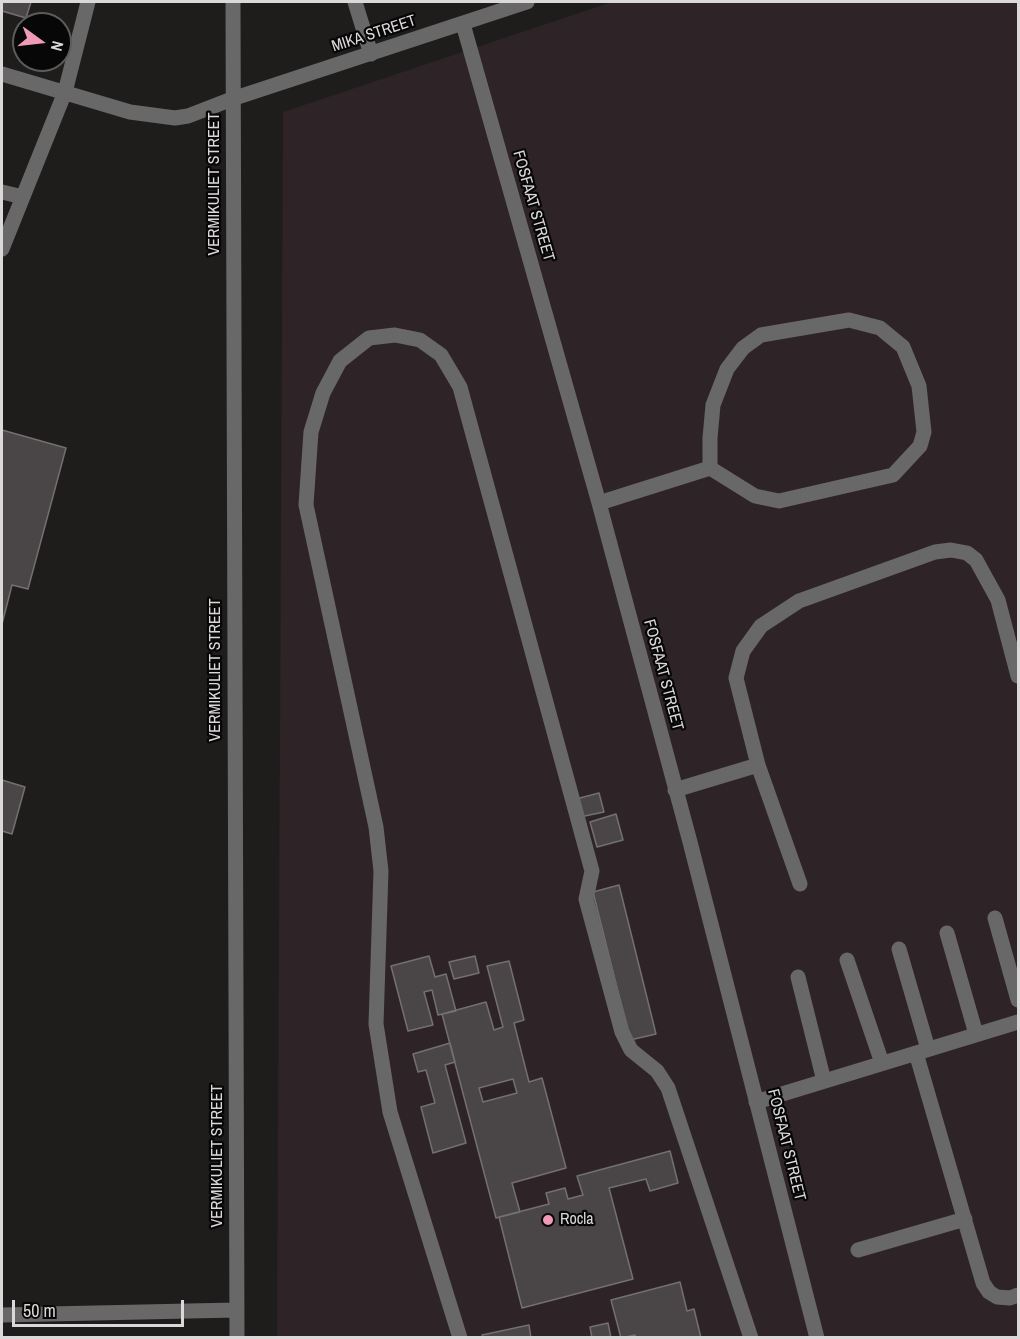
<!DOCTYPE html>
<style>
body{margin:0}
#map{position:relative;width:1020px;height:1339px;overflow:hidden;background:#1f1c1c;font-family:"Archivo Narrow",sans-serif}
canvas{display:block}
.frame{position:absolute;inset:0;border:3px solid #dbd8d9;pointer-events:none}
.north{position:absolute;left:12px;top:12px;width:60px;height:60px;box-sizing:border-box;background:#080707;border:2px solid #5c5b5b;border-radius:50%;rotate:105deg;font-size:16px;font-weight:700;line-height:24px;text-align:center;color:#dbd8d9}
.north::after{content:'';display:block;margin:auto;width:21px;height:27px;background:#f09ab6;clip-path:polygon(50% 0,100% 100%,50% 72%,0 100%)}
.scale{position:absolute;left:12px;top:1300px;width:172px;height:27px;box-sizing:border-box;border:3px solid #dbd8d9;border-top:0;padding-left:8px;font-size:18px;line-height:21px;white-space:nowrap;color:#dbd8d9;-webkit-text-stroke:4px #080707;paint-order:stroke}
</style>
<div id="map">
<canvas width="1020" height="1339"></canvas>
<div class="frame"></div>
<div class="north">N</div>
<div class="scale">50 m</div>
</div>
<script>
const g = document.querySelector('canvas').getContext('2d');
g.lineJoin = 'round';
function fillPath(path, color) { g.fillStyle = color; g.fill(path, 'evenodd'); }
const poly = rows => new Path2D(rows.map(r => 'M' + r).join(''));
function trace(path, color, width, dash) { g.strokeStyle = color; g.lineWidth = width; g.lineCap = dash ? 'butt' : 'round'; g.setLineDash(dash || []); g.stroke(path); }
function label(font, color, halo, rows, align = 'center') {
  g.font = font + ' "Archivo Narrow",sans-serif'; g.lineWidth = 4.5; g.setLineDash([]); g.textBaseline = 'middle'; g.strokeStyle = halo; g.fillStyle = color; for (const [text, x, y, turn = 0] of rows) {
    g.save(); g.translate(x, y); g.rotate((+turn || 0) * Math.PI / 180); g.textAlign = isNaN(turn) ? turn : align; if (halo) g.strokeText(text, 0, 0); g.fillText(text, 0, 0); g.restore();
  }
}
const built = poly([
 [612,2,1018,2,1018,1337,277,1338,283,112]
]);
const building = poly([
 [2,2,31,2,26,18,2,11,2,2],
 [2,430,66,448,28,589,12,585,2,624,2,430],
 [2,780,25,787,12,834,2,831,2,780],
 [599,793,604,812,580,817,576,799,599,793],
 [616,814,623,840,597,847,590,822,616,814],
 [619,885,656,1034,630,1040,593,892,619,885],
 [429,956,435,977,446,974,456,1011,438,1015,432,990,424,992,433,1025,408,1031,391,966,429,956],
 [475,956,479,973,454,979,449,962,475,956],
 [509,961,524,1020,514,1023,529,1082,542,1078,566,1168,512,1183,520,1212,496,1218,442,1014,486,1002,494,1030,503,1027,487,966,509,961],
 [513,1079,517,1093,483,1102,479,1088,513,1079],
 [450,1043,455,1062,445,1065,466,1143,433,1153,421,1107,435,1103,426,1070,418,1072,413,1054,450,1043],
 [670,1151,678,1183,650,1191,646,1179,609,1188,633,1279,522,1308,499,1217,549,1204,546,1193,565,1188,568,1199,583,1195,577,1176,670,1151],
 [680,1282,687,1311,694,1309,701,1338,636,1338,635,1335,621,1338,611,1300,680,1282],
 [608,1323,611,1338,592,1338,590,1327,608,1323],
 [529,1325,531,1338,483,1338,482,1335,529,1325]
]);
const minor = poly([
 [233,2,237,1338],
 [355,2,371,54],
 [463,24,599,503,690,842,817,1338],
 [2,74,130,112,175,118,188,116,232,99,527,2],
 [2,192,23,197],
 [2,249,65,92,88,2],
 [599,503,710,468,755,496,779,501,893,475,920,446,924,432,919,386,903,347,880,328,849,320,761,335,743,348,727,369,713,405,710,438,710,468],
 [758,765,736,678,743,651,761,626,799,601,935,552,951,550,967,553,976,560,998,600,1018,676],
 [675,790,758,765,800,884],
 [995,918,1018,1000],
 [947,933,976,1034],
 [899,949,928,1049],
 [847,960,882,1063],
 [798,977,824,1081],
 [916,1053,983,1283,989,1292,997,1297,1010,1298,1018,1295],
 [756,1102,1018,1022],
 [858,1250,965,1219],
 [2,1315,236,1310],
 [460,1338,390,1112,376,1024,381,871,376,827,306,505,311,432,323,393,340,361,369,338,395,335,420,340,441,355,460,387,592,871,586,899,622,1032,631,1050,657,1071,668,1088,751,1338]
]);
const markers = [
 [548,1220,6,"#f09ab6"]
];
const streetNames = [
 ["MIKA STREET",374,34,-18],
 ["VERMIKULIET STREET",215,184,-90],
 ["FOSFAAT STREET",533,206,74],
 ["VERMIKULIET STREET",216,670,-90],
 ["FOSFAAT STREET",663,675,75],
 ["FOSFAAT STREET",786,1145,76],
 ["VERMIKULIET STREET",218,1156,-90]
];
const poiNames = [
 ["Rocla",560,1220]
];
fillPath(built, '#2e2427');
fillPath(building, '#4a4647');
trace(building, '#737071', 1.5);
trace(minor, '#696868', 15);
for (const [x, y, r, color] of markers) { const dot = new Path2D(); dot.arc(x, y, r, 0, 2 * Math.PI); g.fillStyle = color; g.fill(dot); trace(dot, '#080707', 2); }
label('16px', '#dbd8d9', '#080707', streetNames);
label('16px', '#dbd8d9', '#080707', poiNames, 'left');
</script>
